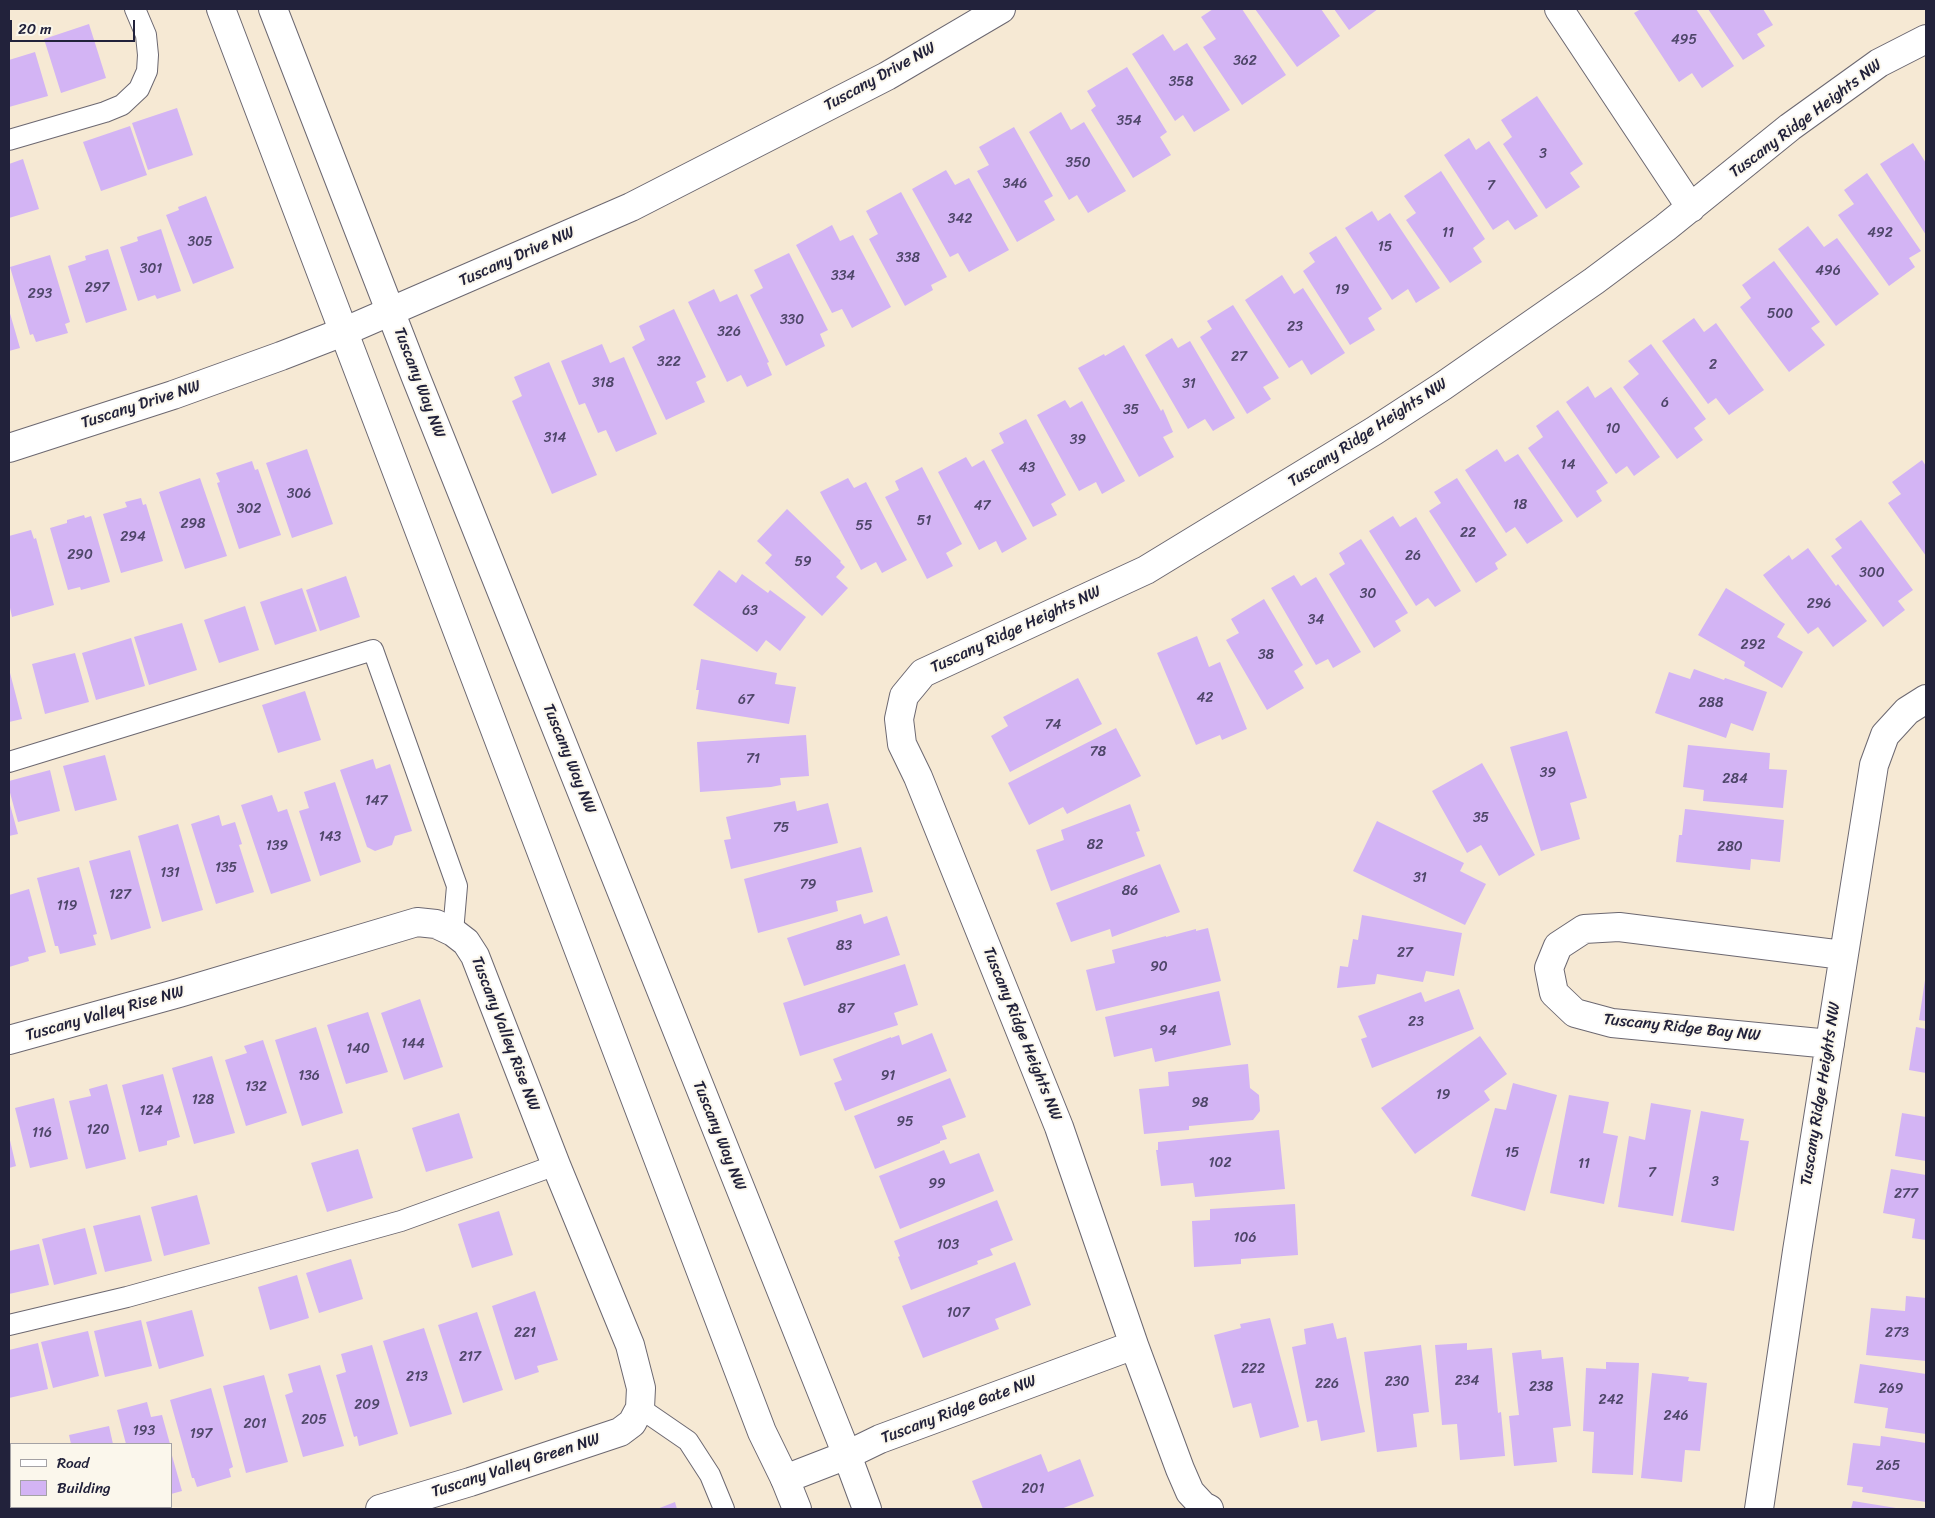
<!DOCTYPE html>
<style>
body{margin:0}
#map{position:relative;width:1935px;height:1518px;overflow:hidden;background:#f6e9d4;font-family:Sriracha,sans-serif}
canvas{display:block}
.frame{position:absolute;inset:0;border:10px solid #22223b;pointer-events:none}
.legend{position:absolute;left:10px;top:1443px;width:162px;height:65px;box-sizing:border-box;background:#fbf7ec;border:1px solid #a4a2a5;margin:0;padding:6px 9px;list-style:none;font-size:15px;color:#22223b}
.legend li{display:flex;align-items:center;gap:10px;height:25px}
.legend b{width:25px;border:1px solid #a4a2a5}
.scale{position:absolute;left:10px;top:20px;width:125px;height:22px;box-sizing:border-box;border:2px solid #22223b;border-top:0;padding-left:6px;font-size:15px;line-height:18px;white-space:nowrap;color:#22223b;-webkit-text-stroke:4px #fbf7ec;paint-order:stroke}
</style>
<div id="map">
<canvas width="1935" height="1518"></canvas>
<div class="frame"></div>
<ul class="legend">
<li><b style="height:6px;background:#fff"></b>Road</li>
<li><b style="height:14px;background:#d3b4f4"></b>Building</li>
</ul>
<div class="scale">20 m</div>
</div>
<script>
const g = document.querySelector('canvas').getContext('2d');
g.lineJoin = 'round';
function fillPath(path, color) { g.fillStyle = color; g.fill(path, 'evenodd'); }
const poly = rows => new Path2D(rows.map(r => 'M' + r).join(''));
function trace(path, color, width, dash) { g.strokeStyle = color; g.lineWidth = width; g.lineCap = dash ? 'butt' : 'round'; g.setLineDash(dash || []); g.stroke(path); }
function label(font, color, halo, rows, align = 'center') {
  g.font = font + ' Sriracha,sans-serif'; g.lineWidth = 4; g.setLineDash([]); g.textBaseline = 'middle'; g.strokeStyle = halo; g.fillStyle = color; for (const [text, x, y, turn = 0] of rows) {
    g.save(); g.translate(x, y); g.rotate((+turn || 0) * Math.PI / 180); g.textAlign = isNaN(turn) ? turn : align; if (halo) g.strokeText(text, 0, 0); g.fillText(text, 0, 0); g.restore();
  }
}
const building = poly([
 [1213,9,1242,9,1286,75,1242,105,1203,47,1216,39,1201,17],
 [1255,9,1321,9,1340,36,1297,67],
 [1334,9,1378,9,1349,30],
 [1641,9,1696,9,1734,66,1702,88,1692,73,1679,82,1634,13],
 [1708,9,1763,9,1773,25,1757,34,1765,46,1743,60],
 [89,24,106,78,61,93,44,39],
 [1163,34,1174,51,1187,43,1230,110,1194,132,1183,115,1175,121,1132,54],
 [35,52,48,96,9,107,9,60],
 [1127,67,1167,132,1160,137,1171,155,1133,178,1091,110,1096,106,1087,91],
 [1537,96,1583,164,1570,173,1580,187,1546,209,1503,144,1512,137,1501,120],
 [177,108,193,155,148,170,132,123],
 [1061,112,1071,130,1084,122,1126,191,1088,213,1077,195,1069,200,1029,132],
 [130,126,147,175,101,191,83,142],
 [1014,127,1053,196,1044,201,1055,220,1017,242,977,171,989,165,979,147],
 [1469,138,1476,150,1489,141,1538,216,1515,230,1508,220,1493,230,1444,155],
 [1913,143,1926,163,1926,235,1880,164],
 [23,159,39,209,9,218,9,164],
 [946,170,955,185,969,178,1009,250,969,272,958,253,950,257,912,189],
 [1441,171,1485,239,1473,248,1482,262,1450,283,1406,220,1416,213,1404,196],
 [1867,173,1921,251,1909,258,1915,267,1889,286,1838,215,1854,204,1844,190],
 [901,192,947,277,931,285,933,290,905,306,869,239,878,234,866,211],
 [206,196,234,268,193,284,166,215,179,210,178,207],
 [1372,211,1378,221,1390,213,1440,288,1416,303,1408,289,1392,300,1345,228],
 [832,225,840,241,853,235,891,307,852,328,842,309,832,313,796,245],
 [1808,226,1824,247,1837,238,1879,294,1836,326,1778,249],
 [161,229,181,291,157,299,155,295,138,301,120,247,138,241,137,237],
 [1336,236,1382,309,1368,318,1375,330,1350,345,1303,271,1315,262,1309,253],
 [108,249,127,310,86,323,68,266,86,260,85,256],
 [789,253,828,330,820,334,825,346,786,366,750,295,763,288,754,270],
 [50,255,70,322,65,324,68,333,36,342,33,334,30,335,10,267],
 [1774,261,1820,322,1811,328,1825,345,1789,372,1740,307,1751,298,1742,285],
 [1282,275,1294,294,1303,288,1345,353,1311,375,1302,360,1289,368,1245,300],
 [714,289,720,302,737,294,769,362,767,363,772,375,747,387,741,375,727,382,688,302],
 [1233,305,1279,378,1263,387,1271,399,1247,414,1200,337,1212,329,1207,321],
 [674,309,706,377,696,382,705,402,666,420,632,347,645,340,639,326],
 [9,310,20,348,9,351],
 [1694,318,1704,332,1716,323,1764,390,1729,415,1716,398,1708,404,1662,341],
 [1172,338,1178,348,1190,341,1235,418,1213,431,1205,419,1188,429,1145,355],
 [602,344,610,363,624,357,657,434,616,452,606,430,598,433,585,403,579,405,561,361],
 [1651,344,1706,419,1694,428,1703,440,1677,459,1623,387,1639,374,1628,361],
 [1124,345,1161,411,1163,409,1173,432,1163,437,1174,457,1139,477,1078,368,1104,354,1105,356],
 [549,362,597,475,552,494,512,401,522,396,514,377],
 [1588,386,1595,398,1611,387,1660,457,1634,476,1627,466,1616,474,1566,402],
 [1065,400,1070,408,1082,401,1125,481,1102,494,1096,482,1079,491,1037,415],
 [1558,410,1608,483,1596,491,1602,501,1577,518,1528,448,1543,437,1536,426],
 [1026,419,1066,495,1051,504,1057,515,1033,527,991,450,1004,443,999,433],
 [307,449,333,524,292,538,266,463],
 [1497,449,1505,462,1518,454,1563,521,1527,544,1515,527,1506,533,1465,470],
 [966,457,972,467,984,460,1027,539,1002,553,996,541,979,550,938,472],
 [1922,460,1926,466,1926,556,1888,503,1901,494,1892,482],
 [252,461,255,470,258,469,281,535,239,549,217,483,220,482,216,473],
 [922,467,962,544,946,553,953,566,927,579,885,497,899,490,895,481],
 [200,478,227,556,185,569,159,492],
 [848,478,854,488,866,482,907,560,882,573,876,562,861,570,820,492],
 [1457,478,1507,555,1495,563,1498,569,1476,583,1429,511,1441,503,1434,492],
 [141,498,143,505,146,504,163,561,121,573,103,514,127,507,125,502],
 [787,509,841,561,840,562,845,567,836,577,848,588,822,616,765,563,772,555,757,541],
 [84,515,85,518,91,516,110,582,81,590,80,587,68,590,50,528,67,523,67,520],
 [1393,516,1400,527,1416,517,1461,591,1435,607,1428,598,1416,606,1369,531],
 [1861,520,1913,590,1898,601,1905,610,1883,627,1831,556,1842,548,1835,539],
 [31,530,34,539,36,538,54,605,12,617,9,603,9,536],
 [1361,539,1408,613,1395,621,1401,631,1374,648,1329,574,1345,564,1339,553],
 [1808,548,1836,586,1838,584,1867,621,1833,647,1818,627,1808,634,1763,575,1789,555,1792,560],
 [719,570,736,583,742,574,768,593,770,590,806,617,780,651,766,640,757,652,693,605],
 [1294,575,1301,586,1316,577,1361,652,1333,668,1328,659,1316,665,1271,588],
 [346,576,360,617,320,631,306,590],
 [302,588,317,631,275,645,260,602],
 [1726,588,1785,624,1777,637,1803,652,1782,688,1744,666,1745,662,1698,635],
 [1264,599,1303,665,1294,671,1304,688,1267,710,1226,640,1239,633,1231,619],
 [245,606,259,650,219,663,204,620],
 [182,623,197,670,149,685,134,637],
 [1197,636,1209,667,1220,662,1247,729,1222,740,1220,735,1196,745,1157,653],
 [131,638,145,686,96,700,82,653],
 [75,653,89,702,45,714,32,664],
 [701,659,777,673,775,684,796,687,789,724,696,709,699,690,696,690],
 [9,669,22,719,9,722],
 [1694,669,1724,680,1725,678,1767,692,1753,731,1731,723,1726,738,1655,713,1669,672,1690,679],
 [1078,678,1102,724,1010,772,991,736,1008,726,1003,717],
 [305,691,321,740,278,753,262,705],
 [1116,728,1141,776,1067,814,1063,807,1029,825,1008,783],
 [1567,731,1587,798,1570,803,1580,839,1541,851,1510,747],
 [806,735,809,776,780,778,781,785,771,787,700,792,697,742],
 [1688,745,1770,753,1769,769,1787,770,1783,808,1703,801,1704,790,1683,787],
 [105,755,117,800,75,811,63,766],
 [373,759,376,769,390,764,412,831,395,836,392,845,375,851,367,847,340,770],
 [1482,763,1535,855,1499,876,1481,845,1467,853,1432,791],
 [50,770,60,811,18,822,9,789,9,781],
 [335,782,361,862,320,876,299,811,309,808,304,792],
 [272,795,278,812,287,809,311,881,271,894,241,805],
 [9,801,18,834,9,836],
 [795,801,797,811,828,803,838,843,731,869,724,840,731,839,726,817],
 [1130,804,1140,831,1136,832,1145,856,1051,891,1036,850,1064,840,1061,830],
 [1685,809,1784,820,1780,862,1751,859,1750,870,1676,862,1679,835,1682,835],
 [219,815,222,826,235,822,242,844,239,845,254,892,216,904,191,824],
 [1377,821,1464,863,1460,871,1486,884,1465,925,1353,871],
 [178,824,203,910,162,922,138,836],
 [861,847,873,892,836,901,838,911,758,933,744,879],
 [130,850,151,928,111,940,89,861],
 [1160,864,1180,912,1112,937,1110,929,1071,942,1056,903],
 [79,867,97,934,93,935,96,945,60,954,58,946,55,946,37,878],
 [29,889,46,952,28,957,29,961,9,967,9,895],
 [861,914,864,924,887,916,900,955,804,986,787,938],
 [1362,915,1462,933,1454,976,1426,971,1423,982,1377,974,1375,984,1337,988,1340,966,1348,967,1353,939,1358,940],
 [1208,928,1221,981,1096,1011,1086,970,1115,963,1112,950,1166,936,1166,937,1196,929,1196,931],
 [905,964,918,1005,894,1013,898,1025,800,1056,783,1003],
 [1925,980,1926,980,1926,1021,1919,1020],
 [1459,989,1474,1029,1372,1068,1361,1039,1367,1037,1358,1016,1421,992,1425,1002],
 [1219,991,1231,1045,1155,1062,1152,1048,1114,1057,1105,1017],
 [420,999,443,1067,404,1080,381,1013],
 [368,1012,388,1072,346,1084,327,1025],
 [316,1027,343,1113,302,1126,275,1040],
 [1916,1027,1926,1029,1926,1073,1909,1070],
 [932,1033,947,1071,845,1111,834,1083,842,1080,833,1059,891,1037,891,1038,899,1035,902,1045],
 [1480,1036,1507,1074,1484,1091,1490,1100,1415,1154,1381,1108],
 [263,1040,287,1113,246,1126,225,1060,247,1053,244,1046],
 [212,1056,235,1133,194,1144,172,1068],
 [1248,1064,1250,1088,1259,1095,1260,1111,1253,1120,1189,1126,1189,1130,1144,1134,1139,1089,1169,1086,1168,1072],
 [163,1074,180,1137,167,1141,167,1145,139,1152,122,1085],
 [950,1078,966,1117,942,1126,947,1139,940,1141,940,1143,875,1169,854,1116],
 [1513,1083,1557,1095,1525,1211,1471,1196,1495,1108,1506,1110],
 [107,1084,126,1159,86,1169,69,1101,91,1096,89,1089],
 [1569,1095,1609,1102,1603,1133,1618,1136,1604,1204,1550,1193],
 [54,1098,68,1159,30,1168,15,1108],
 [1651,1103,1691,1110,1673,1216,1618,1207,1629,1136,1645,1140],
 [1701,1111,1744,1119,1740,1140,1749,1141,1734,1231,1681,1222],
 [459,1113,473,1158,426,1172,412,1128],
 [1902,1113,1926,1117,1926,1161,1895,1156],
 [1279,1130,1285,1189,1195,1197,1193,1183,1161,1186,1156,1150,1158,1150,1158,1142],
 [9,1136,16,1166,9,1168],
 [358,1149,373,1198,327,1212,311,1163],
 [944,1150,950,1164,979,1153,994,1191,900,1229,879,1176],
 [1891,1169,1926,1175,1926,1240,1912,1238,1915,1219,1883,1213],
 [197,1195,210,1244,164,1256,151,1207],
 [997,1200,1013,1240,990,1249,993,1255,977,1261,978,1264,911,1290,898,1257,900,1256,894,1241],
 [1295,1204,1298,1255,1241,1259,1241,1264,1194,1267,1192,1221,1210,1220,1210,1209],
 [499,1211,513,1255,472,1268,458,1224],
 [140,1215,152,1261,105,1272,93,1226],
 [85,1228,97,1274,54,1285,42,1239],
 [39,1244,49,1285,9,1294,9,1251],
 [351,1259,363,1299,319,1313,306,1273],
 [1015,1262,1031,1305,995,1319,999,1329,923,1358,902,1306],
 [297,1275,309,1318,270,1330,258,1287],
 [535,1291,558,1360,537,1366,539,1372,515,1380,492,1306],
 [1906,1296,1926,1298,1926,1361,1866,1355,1871,1308,1905,1311],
 [192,1310,204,1356,159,1369,146,1322],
 [477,1312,503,1390,463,1403,438,1325],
 [1270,1318,1299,1427,1260,1438,1251,1403,1233,1408,1214,1335,1241,1328,1240,1324],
 [141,1320,152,1366,105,1377,94,1331],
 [1333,1323,1337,1339,1346,1337,1365,1432,1321,1441,1317,1420,1307,1422,1292,1347,1306,1344,1304,1329],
 [424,1328,452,1414,410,1427,383,1341],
 [88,1331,99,1376,53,1388,41,1342],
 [38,1343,48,1389,9,1398,9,1350],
 [1467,1343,1467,1350,1492,1348,1498,1413,1501,1412,1505,1456,1460,1460,1457,1424,1442,1425,1435,1345],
 [372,1345,398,1434,359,1446,357,1436,354,1437,336,1375,346,1372,341,1354],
 [1421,1345,1429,1412,1413,1414,1417,1447,1377,1452,1364,1352],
 [1541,1350,1542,1359,1563,1357,1571,1426,1553,1428,1557,1462,1514,1466,1509,1416,1519,1415,1512,1353],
 [1606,1362,1639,1363,1633,1475,1592,1473,1594,1432,1583,1431,1586,1368,1606,1369],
 [1860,1364,1926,1374,1926,1434,1885,1428,1888,1408,1854,1403],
 [320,1365,344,1446,303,1457,285,1395,293,1392,288,1374],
 [1652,1373,1689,1377,1688,1381,1707,1383,1700,1451,1685,1450,1682,1482,1641,1478],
 [264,1375,288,1462,246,1473,223,1386],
 [211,1388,233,1467,229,1469,231,1477,197,1487,194,1478,192,1478,170,1400],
 [147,1402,151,1417,162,1415,170,1444,126,1444,117,1410],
 [109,1426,113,1444,71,1444,69,1435],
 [1881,1436,1926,1443,1926,1502,1862,1492,1863,1487,1847,1485,1853,1443,1880,1446],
 [171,1452,182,1491,171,1494],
 [1041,1454,1048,1472,1080,1459,1094,1496,1061,1509,983,1509,972,1481],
 [10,1475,11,1507,16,1507,17,1509,9,1509],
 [1853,1501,1896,1508,1896,1509,1851,1509],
 [675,1502,677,1509,657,1509],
 [26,1507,74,1507,74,1509,26,1509],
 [86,1507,118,1507,86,1509]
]);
const service = poly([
 [9,140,105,112,122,105,139,89,147,71,148,55,146,35,135,9],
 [9,762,373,650,457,886,453,932],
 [9,1325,127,1297,401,1221,556,1165],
 [640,1408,688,1441,710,1475,724,1509]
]);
const minor = poly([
 [1559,9,1691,208],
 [9,448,173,395,281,356,343,332,631,207,887,76,1001,9],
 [9,1040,179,993,417,922,436,924,453,932,466,942,475,956,556,1165,630,1345,641,1388,640,1408,632,1423,620,1432,470,1482,380,1509],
 [1830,1044,1612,1023,1575,1013,1554,993,1549,968,1558,946,1584,929,1619,927,1843,955],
 [785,1479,847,1455,880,1439,1134,1345],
 [1209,1509,1203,1506,1190,1492,1180,1469,1134,1345,1059,1127,918,777,902,744,899,719,904,696,923,673,1146,570,1374,431,1443,386,1594,281,1665,228,1790,127,1879,63,1926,39],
 [1759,1509,1797,1251,1874,765,1885,735,1907,711,1926,699]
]);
const tertiary = poly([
 [221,9,762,1432,785,1479,797,1509],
 [273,9,415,375,847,1455,867,1509]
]);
const numberNames = [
 ["495",1684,40],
 ["362",1245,61],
 ["358",1181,82],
 ["354",1129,121],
 ["3",1543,154],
 ["350",1078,163],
 ["346",1015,184],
 ["7",1491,186],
 ["342",960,219],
 ["11",1448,233],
 ["492",1880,233],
 ["305",200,242],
 ["15",1385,247],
 ["338",908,258],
 ["301",151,269],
 ["496",1828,271],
 ["334",843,276],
 ["297",97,288],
 ["19",1342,290],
 ["293",40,294],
 ["500",1780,314],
 ["330",792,320],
 ["23",1295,327],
 ["326",729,332],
 ["27",1239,357],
 ["322",669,362],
 ["2",1713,365],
 ["318",603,383],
 ["31",1189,384],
 ["6",1665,403],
 ["35",1131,410],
 ["10",1613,429],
 ["314",555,438],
 ["39",1078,440],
 ["14",1568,465],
 ["43",1027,468],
 ["306",299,494],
 ["18",1520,505],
 ["47",982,506],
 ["302",249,509],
 ["51",924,521],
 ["298",193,524],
 ["55",864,526],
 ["22",1468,533],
 ["294",133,537],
 ["290",80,555],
 ["26",1413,556],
 ["59",803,562],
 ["300",1872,573],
 ["30",1368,594],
 ["296",1819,604],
 ["63",750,611],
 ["34",1316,620],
 ["292",1753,645],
 ["38",1266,655],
 ["42",1205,698],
 ["67",746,700],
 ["288",1711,703],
 ["74",1053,725],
 ["78",1098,752],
 ["71",753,759],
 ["39",1548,773],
 ["284",1735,779],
 ["147",376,801],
 ["35",1481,818],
 ["75",781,828],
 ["143",330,837],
 ["82",1095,845],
 ["139",277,846],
 ["280",1730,847],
 ["135",226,868],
 ["131",170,873],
 ["31",1420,878],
 ["79",808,885],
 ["86",1130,891],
 ["127",120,895],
 ["119",67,906],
 ["83",844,946],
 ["27",1405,953],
 ["90",1159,967],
 ["87",846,1009],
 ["23",1416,1022],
 ["94",1168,1031],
 ["144",413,1044],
 ["140",358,1049],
 ["136",309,1076],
 ["91",888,1076],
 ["132",256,1087],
 ["19",1443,1095],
 ["128",203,1100],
 ["98",1200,1103],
 ["124",151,1111],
 ["95",905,1122],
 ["120",98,1130],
 ["116",42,1133],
 ["15",1512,1153],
 ["102",1220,1163],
 ["11",1584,1164],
 ["7",1652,1173],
 ["3",1715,1182],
 ["99",937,1184],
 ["277",1906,1194],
 ["106",1245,1238],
 ["103",948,1245],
 ["107",958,1313],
 ["221",525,1333],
 ["273",1897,1333],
 ["217",470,1357],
 ["222",1253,1369],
 ["213",417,1377],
 ["234",1467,1381],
 ["230",1397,1382],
 ["226",1327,1384],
 ["238",1541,1387],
 ["269",1891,1389],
 ["242",1611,1400],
 ["209",367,1405],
 ["246",1676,1416],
 ["205",314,1420],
 ["201",255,1424],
 ["193",144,1431],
 ["197",201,1434],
 ["265",1888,1466],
 ["201",1033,1489]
];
const streetNames = [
 ["Tuscany Drive NW",880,77,-29],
 ["Tuscany Ridge Heights NW",1806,119,-37],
 ["Tuscany Drive NW",517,257,-24],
 ["Tuscany Way NW",419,383,69],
 ["Tuscany Drive NW",141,405,-18],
 ["Tuscany Ridge Heights NW",1368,433,-33],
 ["Tuscany Ridge Heights NW",1016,630,-25],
 ["Tuscany Way NW",569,759,68],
 ["Tuscany Valley Rise NW",105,1014,-16],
 ["Tuscany Ridge Bay NW",1682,1028,6],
 ["Tuscany Valley Rise NW",505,1034,69],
 ["Tuscany Ridge Heights NW",1022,1034,68],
 ["Tuscany Ridge Heights NW",1821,1094,-81],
 ["Tuscany Way NW",719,1136,68],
 ["Tuscany Ridge Gate NW",959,1410,-21],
 ["Tuscany Valley Green NW",516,1466,-18]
];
fillPath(building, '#d3b4f4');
trace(service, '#6c6871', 22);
trace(minor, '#6c6871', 30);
trace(tertiary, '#6c6871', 30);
trace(service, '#fff', 20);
trace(minor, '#fff', 28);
trace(tertiary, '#fff', 28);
label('14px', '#4e4669', null, numberNames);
label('16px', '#22223b', '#fbf7ec', streetNames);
</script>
